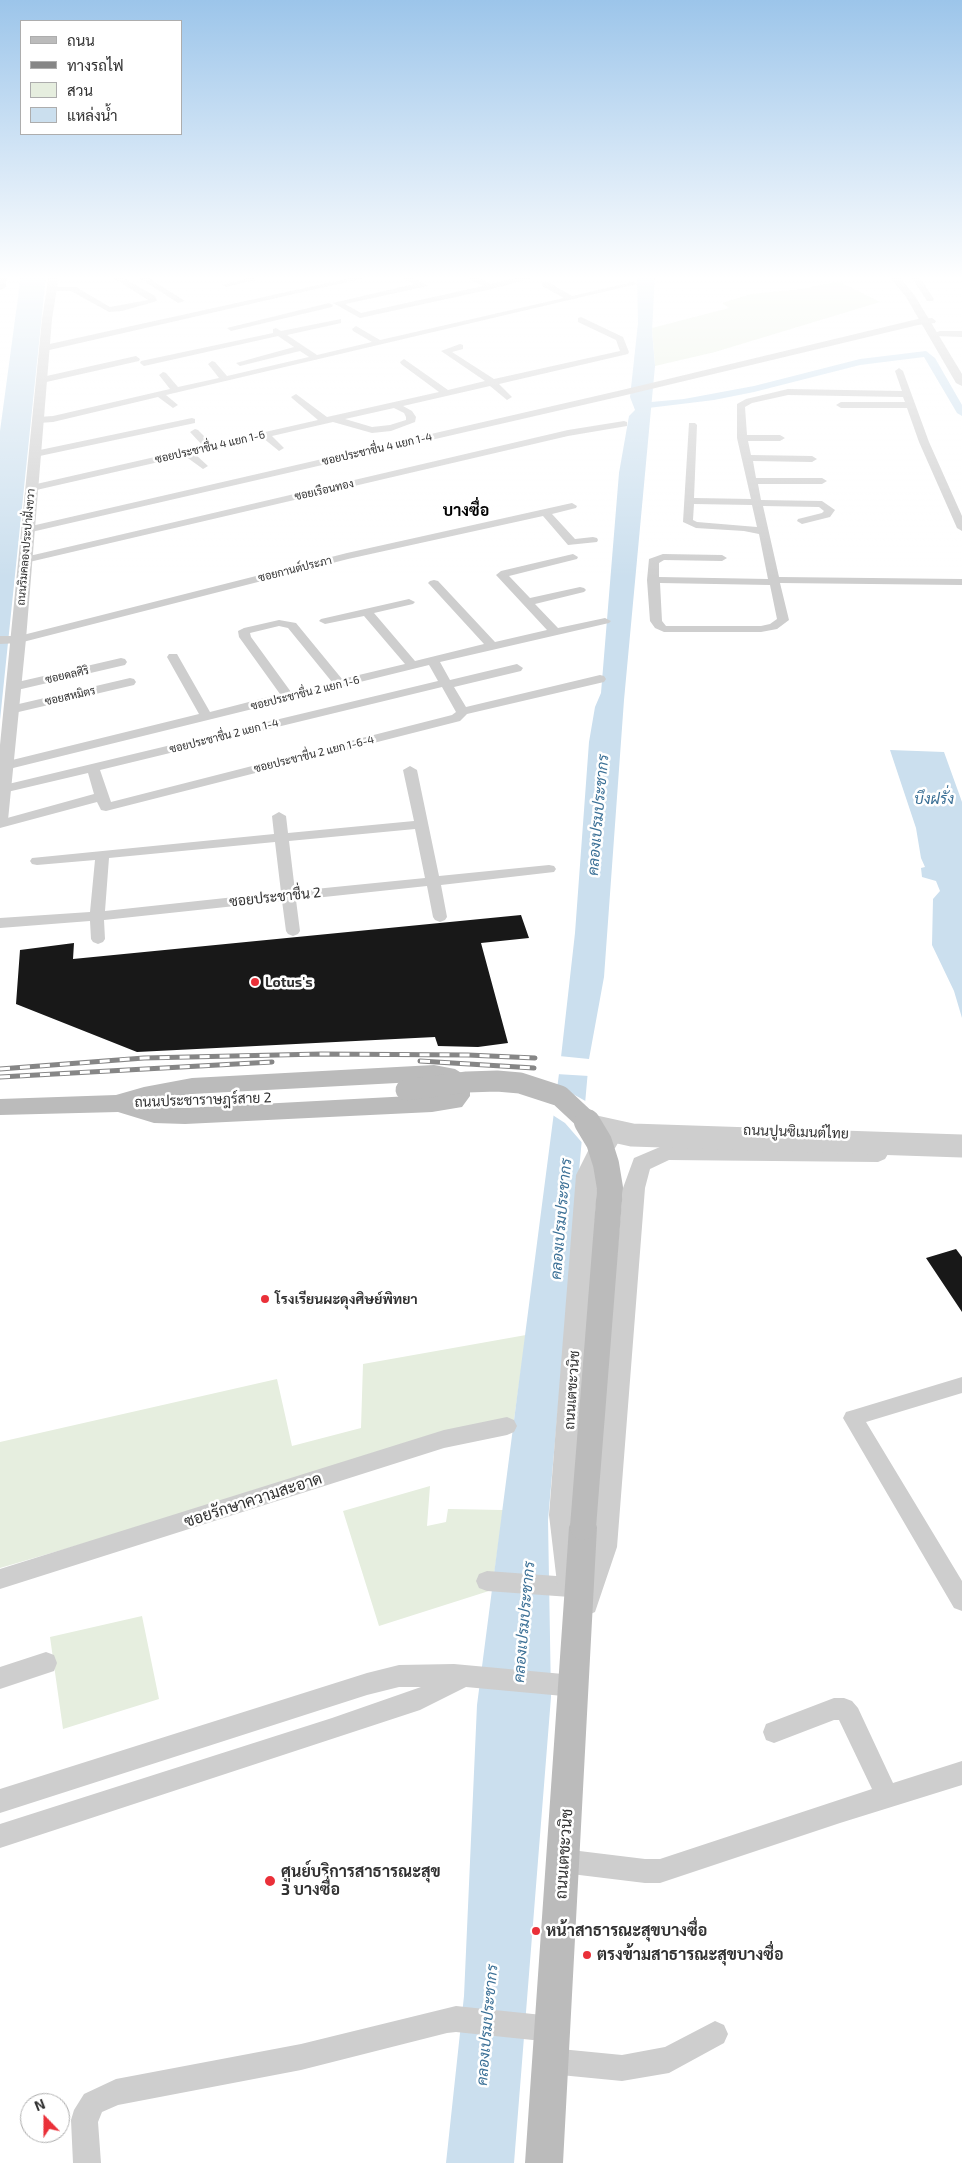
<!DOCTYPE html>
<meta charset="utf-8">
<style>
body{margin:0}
#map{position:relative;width:962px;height:2163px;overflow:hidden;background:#fff;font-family:"Exo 2",Sarabun,sans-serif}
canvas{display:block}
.legend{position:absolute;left:20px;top:20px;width:162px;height:115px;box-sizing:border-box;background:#fff;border:1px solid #adadad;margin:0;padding:6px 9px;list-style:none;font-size:15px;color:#313131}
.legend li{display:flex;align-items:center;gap:10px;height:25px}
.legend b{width:25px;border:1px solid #adadad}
.north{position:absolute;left:20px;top:2093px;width:50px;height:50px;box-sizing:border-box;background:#fff;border:1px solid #adadad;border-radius:50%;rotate:338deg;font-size:14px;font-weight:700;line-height:20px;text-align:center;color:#313131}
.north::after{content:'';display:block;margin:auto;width:18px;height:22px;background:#ea3039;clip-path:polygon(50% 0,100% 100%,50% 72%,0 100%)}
</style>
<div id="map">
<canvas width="962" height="2163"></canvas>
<ul class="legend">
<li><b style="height:6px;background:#bbb"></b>ถนน</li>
<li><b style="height:6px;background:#868686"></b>ทางรถไฟ</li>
<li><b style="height:14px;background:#e6eedf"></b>สวน</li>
<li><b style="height:14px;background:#cbdfee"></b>แหล่งน้ำ</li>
</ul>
<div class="north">N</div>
</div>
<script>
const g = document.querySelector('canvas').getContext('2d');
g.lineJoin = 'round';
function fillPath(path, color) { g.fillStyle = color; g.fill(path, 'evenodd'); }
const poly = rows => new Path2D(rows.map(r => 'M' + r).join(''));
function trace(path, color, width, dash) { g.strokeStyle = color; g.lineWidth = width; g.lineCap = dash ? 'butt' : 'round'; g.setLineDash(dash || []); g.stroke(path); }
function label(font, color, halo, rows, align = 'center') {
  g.font = font + ' "Exo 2",Sarabun,sans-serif'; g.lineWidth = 5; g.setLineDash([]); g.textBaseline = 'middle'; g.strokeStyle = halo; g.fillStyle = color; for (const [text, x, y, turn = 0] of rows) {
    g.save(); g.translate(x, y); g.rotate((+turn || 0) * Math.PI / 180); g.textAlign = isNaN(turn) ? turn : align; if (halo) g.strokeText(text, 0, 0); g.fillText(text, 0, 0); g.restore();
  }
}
const green = poly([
 [838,281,880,302,715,352,655,366,652,328,729,308,722,303,751,294,802,289],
 [526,1335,514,1420,505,1420,0,1568,0,1442,277,1379,292,1446,361,1428,363,1364],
 [430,1486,427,1526,446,1522,448,1509,503,1510,492,1590,379,1626,343,1511],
 [142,1616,159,1699,63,1729,50,1637]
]);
const water = poly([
 [21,275,46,275,0,720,0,431],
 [637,275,655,275,652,331,655,366,624,700,604,977,589,1059,548,1520,551,1697,514,2163,446,2163,464,1996,477,1705,560,1066,575,933,589,742,595,707,601,693,619,473,629,416,635,410,630,397,638,323],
 [890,750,944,752,962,802,962,1018,954,991,932,945,933,899,940,891,936,881,922,877,921,868,925,867,921,858,916,828]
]);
const pier = poly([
 [559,1056,589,1059,589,1076,556,1074],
 [555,1084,589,1103,585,1146,565,1123,551,1114]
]);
const canal = poly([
 [926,351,935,358,962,405,962,416,957,413,924,357,860,365,754,392,714,400,640,409,635,406,640,403,684,399,754,386,860,359,926,351]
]);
const building = poly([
 [521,915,529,938,481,943,508,1043,478,1047,438,1046,435,1037,137,1052,16,1004,20,950,74,943,73,959],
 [956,1249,962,1257,962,1312,926,1258]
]);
const minor = poly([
 [109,275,118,275,155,296,157,301,122,311,109,312,71,291,51,291,47,289,51,287,76,287,110,307,148,300,109,275],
 [135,275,144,275,185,301,178,303,135,275],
 [242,275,250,275,255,280,226,287,222,285,245,279,242,275],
 [364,275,377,275,45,351,41,348,45,345,364,275],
 [397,275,407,275,428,286,345,304,361,313,483,286,463,275,473,275,491,284,531,275,535,277,492,289,360,318,333,303,414,284,397,275],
 [910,275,918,275,934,299,933,301,927,301,910,275],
 [542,282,548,282,572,296,633,282,637,284,166,395,178,405,173,408,158,397,53,422,38,423,33,420,38,417,53,416,170,389,159,375,163,372,166,373,178,387,219,378,208,364,212,361,215,362,227,376,309,357,300,351,240,366,236,363,294,347,278,336,144,366,140,363,141,361,273,333,273,329,276,328,281,331,341,319,341,323,287,335,317,355,372,342,353,331,352,329,356,326,380,340,564,298,542,286,542,282],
 [329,303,333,305,332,307,231,331,227,328,329,303],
 [581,317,623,337,629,352,628,354,499,384,512,397,507,400,490,386,403,406,412,411,416,417,415,422,391,431,372,433,333,422,272,436,284,448,279,451,263,438,195,454,208,466,203,469,185,456,32,491,27,488,32,485,203,446,190,432,195,429,198,430,212,444,318,420,293,399,291,397,296,394,327,417,439,392,401,364,400,362,404,359,448,390,485,381,441,351,460,344,463,345,463,349,452,352,494,379,620,351,616,340,578,322,578,318,581,317],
 [394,408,404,413,406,417,406,420,390,425,372,427,345,419,394,408],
 [932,318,936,321,935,323,918,325,622,396,27,533,22,530,27,527,622,390,918,319,932,318],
 [940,331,962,331,962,337,937,336,937,332,940,331],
 [136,356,140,359,139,361,42,383,38,380,42,377,136,356],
 [899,368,903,371,929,442,962,516,962,531,957,528,919,442,907,408,841,408,836,405,841,402,905,402,903,397,788,395,752,403,745,407,747,435,780,435,785,438,780,441,748,441,751,455,812,456,817,459,812,462,753,461,756,478,822,478,827,481,822,484,758,484,761,500,822,501,835,510,830,517,802,524,797,521,798,519,822,513,824,511,819,507,763,506,779,577,962,579,962,585,780,583,789,620,777,629,761,632,664,632,655,628,650,621,647,580,649,559,663,554,722,555,727,558,722,561,664,560,659,563,659,577,768,579,759,534,744,531,696,528,683,522,689,423,695,423,697,425,694,498,751,499,737,438,737,404,746,399,788,389,902,391,895,371,899,368],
 [694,504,752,505,757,527,697,522,693,520,694,504],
 [660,583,770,585,777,619,770,624,761,626,666,626,662,621,660,583],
 [192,418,195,419,195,423,35,457,30,454,35,451,192,418],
 [624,421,627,422,627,426,568,436,25,563,20,560,25,557,568,430,624,421],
 [572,503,577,506,576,508,552,514,575,539,593,537,597,538,598,540,597,542,568,545,543,516,348,559,19,643,0,644,0,636,19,636,347,553,572,503],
 [573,554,578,557,577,559,509,576,530,598,580,587,584,588,586,590,584,592,535,604,558,628,605,618,611,621,609,623,440,662,450,680,517,664,523,668,521,671,454,687,466,707,600,675,604,676,606,679,604,682,467,714,460,721,106,811,101,810,97,802,0,828,0,820,94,794,88,773,3,793,0,792,0,786,438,681,429,665,295,698,289,702,285,701,5,770,0,768,0,763,199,714,167,657,169,654,177,654,210,712,280,694,239,637,238,631,244,628,279,620,296,623,342,679,405,664,364,616,325,624,319,621,321,619,409,599,415,602,413,604,374,613,415,661,484,644,430,585,428,583,430,581,434,580,438,581,495,642,547,630,496,575,501,571,573,554],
 [279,626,288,628,332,682,291,692,251,637,250,633,279,626],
 [442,687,456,712,452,715,111,802,100,770,442,687],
 [121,658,125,659,127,662,125,665,13,691,7,687,9,684,121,658],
 [130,678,134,679,136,682,134,685,10,714,4,710,6,707,130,678],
 [410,766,417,770,439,876,549,865,554,866,556,869,554,872,441,885,447,917,445,920,440,922,435,920,433,917,427,886,296,900,300,931,298,934,293,936,288,934,286,931,282,901,104,920,105,939,103,942,98,944,93,942,91,939,90,921,0,928,0,918,90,912,95,860,37,865,32,864,30,861,32,858,274,834,272,816,279,812,286,816,288,833,414,821,403,770,410,766],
 [415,829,425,878,295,891,289,841,415,829],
 [275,842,281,892,105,911,109,858,275,842],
 [962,1377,962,1393,866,1422,962,1581,962,1611,954,1608,843,1418,846,1412,853,1410,962,1377],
 [507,1417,514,1420,517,1426,514,1432,507,1435,444,1448,0,1589,0,1569,444,1430,507,1417],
 [487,1571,570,1577,578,1580,581,1587,578,1594,570,1597,487,1591,479,1588,476,1581,479,1574,487,1571],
 [46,1652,54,1655,57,1663,54,1671,0,1689,0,1667,46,1652],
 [454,1664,574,1675,582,1678,585,1686,582,1694,574,1697,466,1687,420,1710,0,1848,0,1824,332,1718,421,1687,399,1687,367,1695,0,1813,0,1789,367,1673,399,1665,454,1664],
 [834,1698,844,1698,852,1701,858,1708,893,1783,962,1761,962,1785,840,1823,660,1883,645,1883,563,1873,554,1870,551,1861,554,1852,563,1849,645,1859,660,1859,872,1789,839,1720,834,1720,774,1743,766,1740,763,1732,766,1724,834,1698],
 [456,2006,552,2016,561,2020,565,2029,561,2038,552,2042,456,2032,447,2033,301,2070,118,2105,102,2112,98,2122,101,2163,73,2163,71,2120,74,2110,84,2094,116,2079,301,2044,456,2006],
 [715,2021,724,2025,728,2034,724,2043,669,2073,622,2081,550,2074,541,2070,537,2061,541,2052,550,2048,622,2055,665,2047,715,2021]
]);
const tertiary = poly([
 [49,275,59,275,52,319,26,639,8,820,6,824,0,825,0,745,42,319,49,275],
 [888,275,898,275,915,296,962,374,962,386,956,383,906,297,888,275],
 [608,1135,615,1138,618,1143,615,1148,606,1155,598,1175,575,1515,582,1574,591,1547,623,1188,634,1158,667,1144,878,1146,885,1149,888,1154,885,1159,878,1162,669,1160,650,1169,645,1188,617,1547,595,1612,586,1616,577,1612,573,1603,576,1593,570,1595,561,1592,557,1583,549,1515,576,1175,591,1145,608,1135]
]);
const secondary = poly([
 [0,275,7,275,6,287,0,290,0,275],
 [434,1065,455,1069,463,1074,470,1087,470,1096,462,1107,432,1112,185,1124,154,1123,118,1112,0,1115,0,1099,116,1095,144,1087,192,1078,434,1065],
 [434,1081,447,1085,448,1094,185,1108,155,1107,144,1103,192,1094,434,1081],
 [583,1514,593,1518,597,1527,563,2163,525,2163,569,1527,573,1518,583,1514]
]);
const rail = poly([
 [420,1061,534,1068],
 [0,1069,144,1058,321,1054,468,1055,535,1058],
 [0,1077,272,1062]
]);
const tertiaryBridge = poly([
 [591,1126,632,1135,962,1146]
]);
const secondaryBridgeFar1 = poly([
 [406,1090,467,1082,497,1081,520,1083,560,1096,589,1123]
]);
const secondaryBridge = poly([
 [583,1527,610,1188,606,1164,599,1142,587,1122]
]);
const markers = [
 [255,982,5,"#ea3039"],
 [265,1299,5,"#ea3039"],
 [270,1881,6,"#ea3039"],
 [536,1931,5,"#ea3039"],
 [587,1955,5,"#ea3039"]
];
const farStreetnames = [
 ["ซอยประชาชื่น 4 แยก 1-6",210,447,-13],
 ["ซอยประชาชื่น 4 แยก 1-4",377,449,-13],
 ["ซอยเรือนทอง",324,490,-13],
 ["ถนนริมคลองประปาฝั่งขวา",26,547,-85],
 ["ซอยกานต์ประภา",295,569,-14],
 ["ซอยดลศิริ",67,675,-13],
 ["ซอยประชาชื่น 2 แยก 1-6",305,693,-14],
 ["ซอยสหมิตร",70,696,-13],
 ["ซอยประชาชื่น 2 แยก 1-4",224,736,-14],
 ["ซอยประชาชื่น 2 แยก 1-6-4",314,754,-14]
];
const streetNames = [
 ["ซอยประชาชื่น 2",275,897,-6],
 ["ถนนประชาราษฎร์สาย 2",203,1100,-2],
 ["ถนนปูนซิเมนต์ไทย",796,1132,2],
 ["ถนนเตชะวนิช",572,1390,-86]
];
const poiNames = [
 ["Lotus's",265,982],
 ["โรงเรียนผะดุงศิษย์พิทยา",275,1299]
];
const waterNames = [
 ["บึงฝรั่ง",934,799],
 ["คลองเปรมประชากร",598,815,-85],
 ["คลองเปรมประชากร",561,1219,-85],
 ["คลองเปรมประชากร",524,1622,-85],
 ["คลองเปรมประชากร",487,2025,-85]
];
const farDistrictnames = [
 ["บางซื่อ",466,511]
];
const nearStreetnames = [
 ["ซอยรักษาความสะอาด",253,1500,-18],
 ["ถนนเตชะวนิช",564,1854,-86]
];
const nearPoinames = [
 ["ศูนย์บริการสาธารณะสุข",281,1872],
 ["3 บางซื่อ",281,1890],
 ["หน้าสาธารณะสุขบางซื่อ",546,1931],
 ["ตรงข้ามสาธารณะสุขบางซื่อ",597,1955]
];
fillPath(green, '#e6eedf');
fillPath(water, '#cbdfee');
fillPath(pier, '#fff');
fillPath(canal, '#cbdfee');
fillPath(building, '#181818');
fillPath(minor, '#cecece');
fillPath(tertiary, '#cecece');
fillPath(secondary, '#bbb');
trace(rail, '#868686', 5);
trace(rail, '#fff', 3, [10]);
trace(tertiaryBridge, '#cecece', 23);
trace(secondaryBridgeFar1, '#bbb', 21);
trace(secondaryBridge, '#bbb', 26);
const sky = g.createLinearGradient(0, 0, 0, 578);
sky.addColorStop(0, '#9cc5ea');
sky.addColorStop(0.48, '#fff');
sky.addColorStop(1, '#ffffff00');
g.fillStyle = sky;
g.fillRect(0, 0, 962, 578);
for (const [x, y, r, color] of markers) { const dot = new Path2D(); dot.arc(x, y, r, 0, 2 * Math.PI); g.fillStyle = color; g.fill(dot); trace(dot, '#fff', 2); }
label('11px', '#313131', '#fff', farStreetnames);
label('14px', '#313131', '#fff', streetNames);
label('bold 14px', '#313131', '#fff', poiNames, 'left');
label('italic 15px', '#3b7096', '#fff', waterNames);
label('bold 16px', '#000', '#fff', farDistrictnames);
label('16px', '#313131', '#fff', nearStreetnames);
label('bold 16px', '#313131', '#fff', nearPoinames, 'left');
</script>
